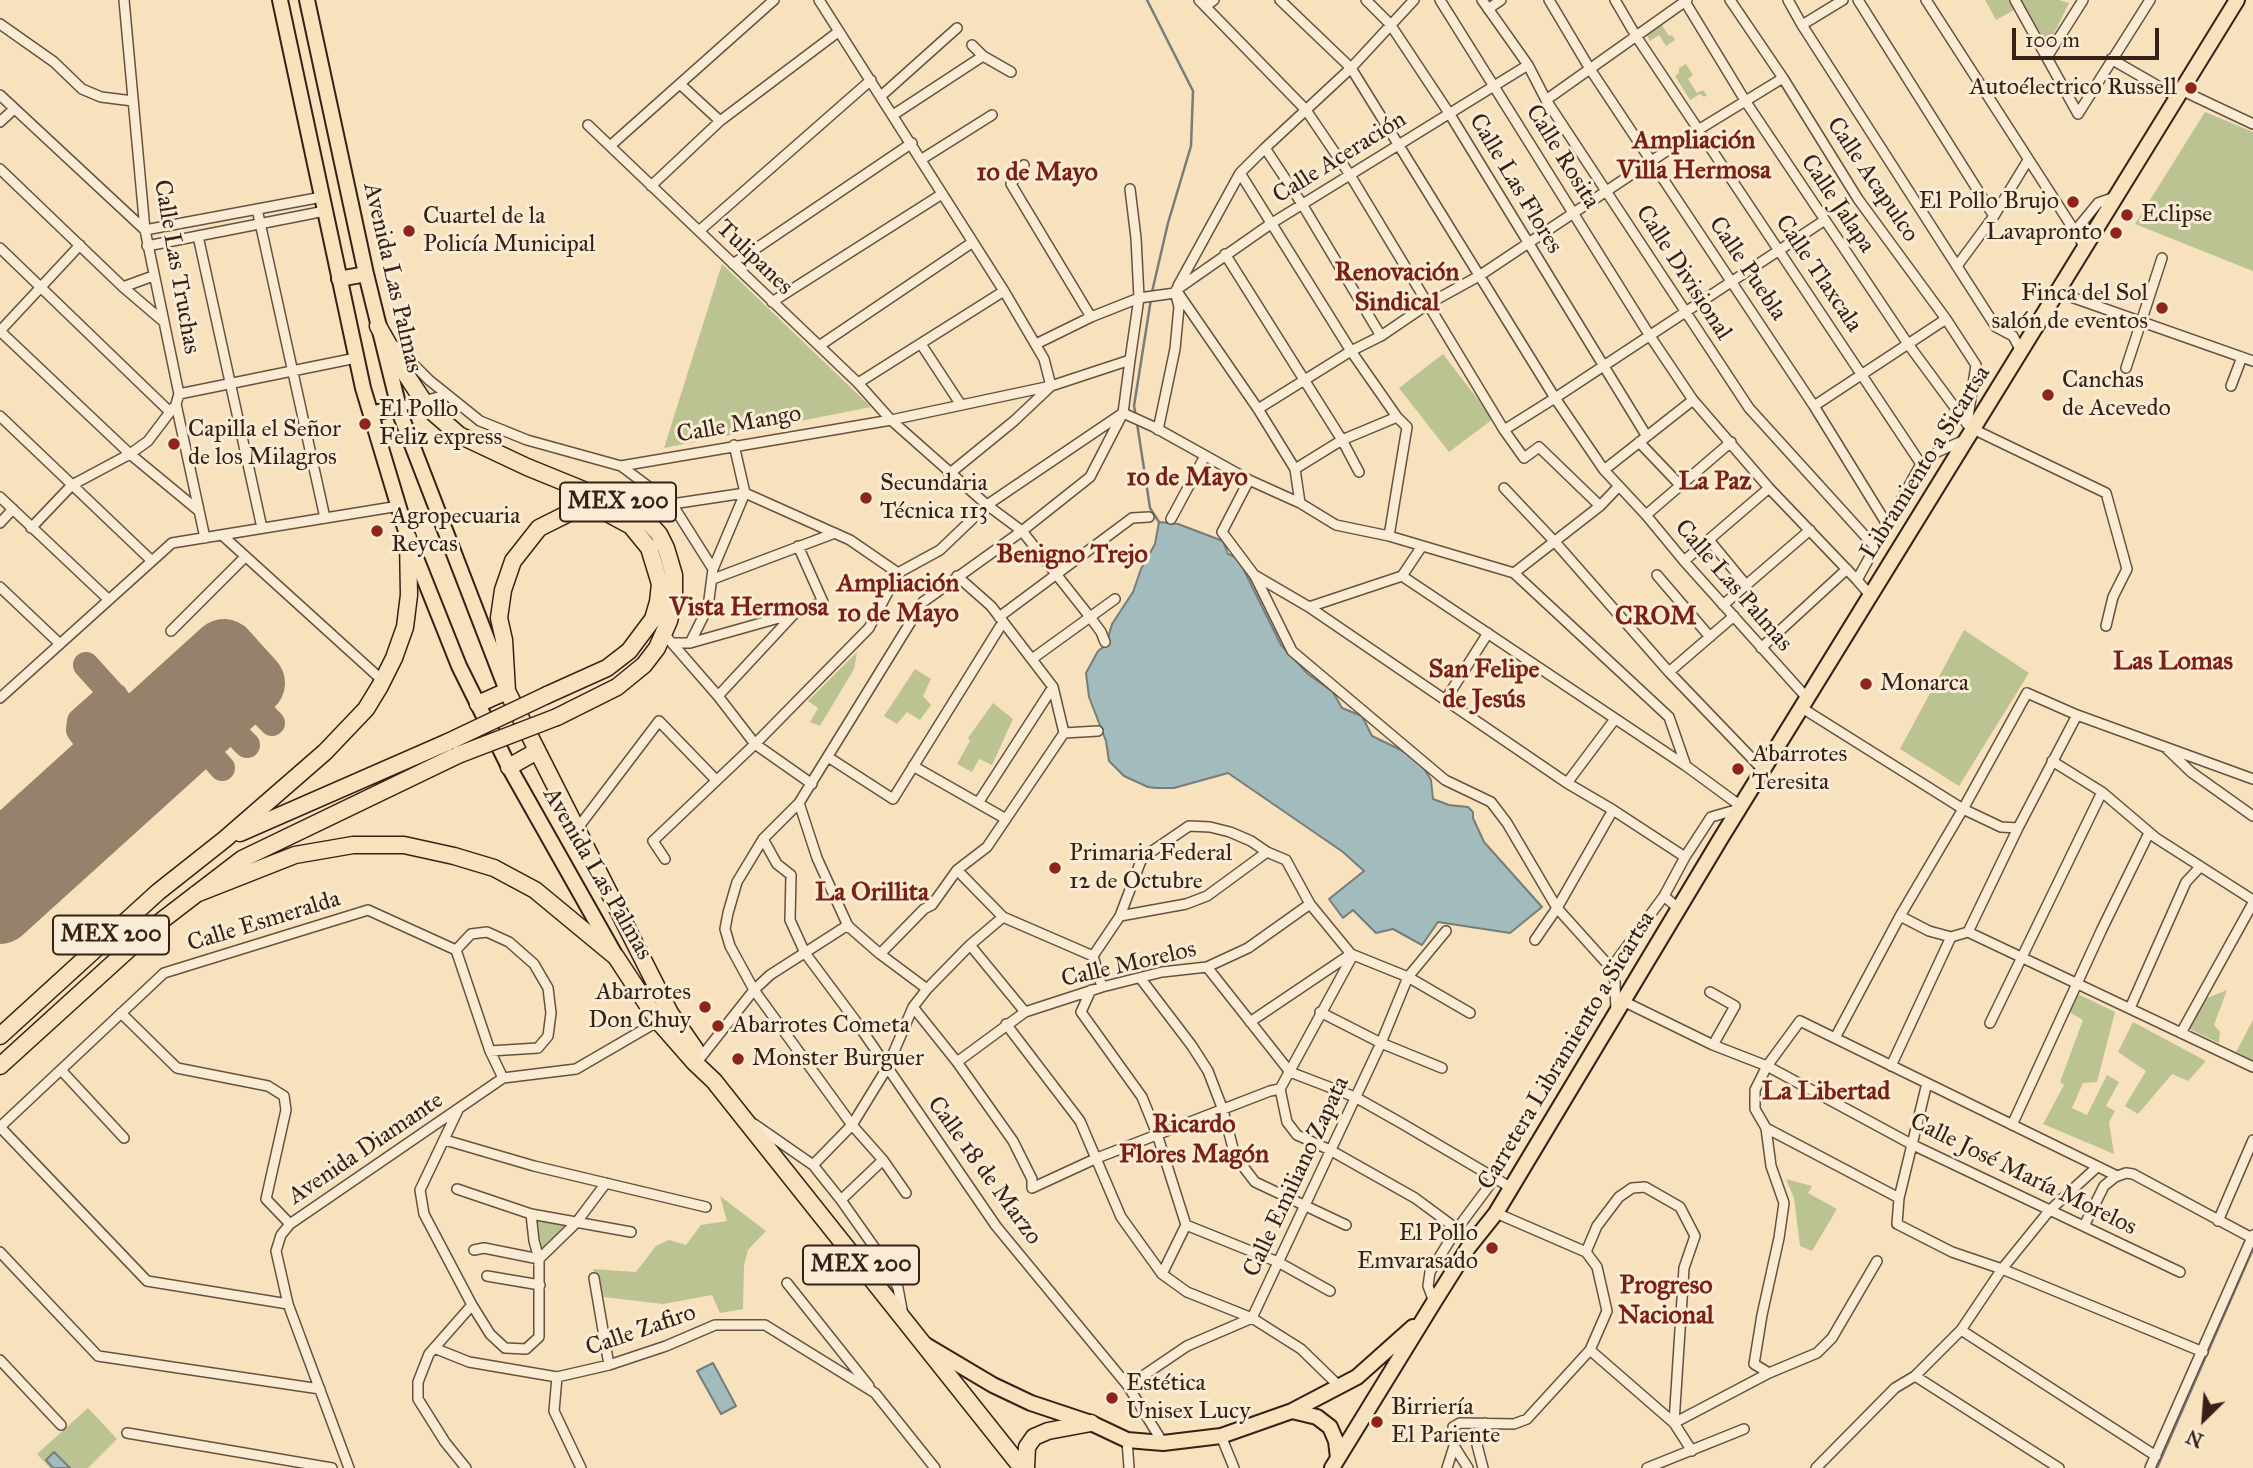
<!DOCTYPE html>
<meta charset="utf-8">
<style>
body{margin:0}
#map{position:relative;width:2253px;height:1468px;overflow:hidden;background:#f8e1bd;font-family:"IM FELL Great Primer",serif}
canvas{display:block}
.north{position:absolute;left:2169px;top:1384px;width:70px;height:70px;-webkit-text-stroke:5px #faecd4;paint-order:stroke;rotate:205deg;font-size:19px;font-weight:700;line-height:28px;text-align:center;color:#352117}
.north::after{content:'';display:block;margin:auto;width:24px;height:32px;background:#352117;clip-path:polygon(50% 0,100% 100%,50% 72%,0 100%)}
.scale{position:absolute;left:2012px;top:28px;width:147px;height:32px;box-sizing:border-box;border:4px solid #352117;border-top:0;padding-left:9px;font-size:21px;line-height:24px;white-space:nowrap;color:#352117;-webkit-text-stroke:5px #faecd4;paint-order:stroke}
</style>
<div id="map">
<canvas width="2253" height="1468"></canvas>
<div class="north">N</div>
<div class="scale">100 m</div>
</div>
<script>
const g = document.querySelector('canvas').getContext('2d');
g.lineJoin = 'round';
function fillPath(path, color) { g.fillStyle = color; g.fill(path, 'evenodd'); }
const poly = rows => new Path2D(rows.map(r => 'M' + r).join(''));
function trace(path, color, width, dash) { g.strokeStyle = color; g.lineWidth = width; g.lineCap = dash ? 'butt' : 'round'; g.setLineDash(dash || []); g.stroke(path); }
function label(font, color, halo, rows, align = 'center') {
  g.font = font + ' "IM FELL Great Primer",serif'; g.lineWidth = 6; g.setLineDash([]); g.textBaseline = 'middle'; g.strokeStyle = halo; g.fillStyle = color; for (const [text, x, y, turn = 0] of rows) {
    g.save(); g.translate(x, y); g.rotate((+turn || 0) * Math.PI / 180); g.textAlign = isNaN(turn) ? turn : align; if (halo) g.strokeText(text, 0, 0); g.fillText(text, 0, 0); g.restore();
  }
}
const green = poly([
 [1985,0,2011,0,2016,9,1996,20],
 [2020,0,2059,0,2069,3,2048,46],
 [1661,24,1669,36,1672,35,1675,40,1666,46,1659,35,1650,41,1646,34],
 [1686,64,1693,75,1688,79,1697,93,1703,90,1707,95,1704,97,1700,94,1690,100,1675,76,1679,73,1679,68],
 [2205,112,2253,132,2253,271,2135,224],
 [722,264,871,407,664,448],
 [1443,354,1493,419,1449,452,1399,388],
 [1964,630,2029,673,1959,786,1900,749],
 [857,652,854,669,820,726,810,722,818,708,808,701],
 [915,669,931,679,923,696,931,705,920,720,907,712,897,724,884,716],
 [993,703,1013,719,992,765,979,759,972,772,957,764,970,741,968,738],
 [2227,990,2214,1025,2220,1032,2219,1043,2189,1029,2207,998],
 [2078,994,2115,1012,2097,1082,2083,1083,2072,1108,2087,1115,2107,1075,2119,1082,2106,1106,2115,1111,2109,1122,2114,1154,2043,1124,2064,1085,2060,1082,2083,1020,2069,1012],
 [2253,1020,2253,1061,2236,1052],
 [2133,1022,2206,1061,2188,1081,2172,1074,2138,1114,2125,1106,2146,1071,2118,1052],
 [1786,1179,1812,1186,1808,1193,1837,1209,1812,1251,1800,1246,1794,1198],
 [720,1196,766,1231,748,1250,744,1265,743,1309,720,1313,712,1295,663,1304,604,1297,593,1269,636,1272,656,1246,669,1240,686,1245,701,1225,727,1221],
 [537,1221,567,1224,559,1238,548,1244,546,1249,541,1249],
 [88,1408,117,1439,88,1468,50,1468,37,1454]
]);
const water = poly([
 [1159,522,1178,524,1223,541,1228,554,1238,558,1281,645,1308,674,1333,692,1342,708,1362,716,1372,736,1401,750,1421,763,1431,780,1433,799,1449,805,1468,807,1473,812,1473,818,1484,842,1542,907,1510,933,1438,922,1422,945,1393,929,1376,933,1353,910,1343,918,1329,899,1364,871,1343,852,1228,773,1174,788,1156,788,1148,787,1124,776,1109,761,1106,741,1089,697,1086,673,1098,651,1106,645,1112,624,1133,592,1141,569,1155,544,1159,522],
 [713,1363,736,1406,721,1414,697,1371,713,1363],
 [54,1452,70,1468,53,1468,46,1460,54,1452]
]);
const stream = poly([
 [1147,0,1193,91,1191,146,1168,223,1152,292],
 [1136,416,1134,406,1151,299],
 [1137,423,1150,508,1159,522],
 [2157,1468,2253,1249]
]);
const taxiway = poly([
 [86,665,144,729,148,741,145,751],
 [212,689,229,684,238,688,272,723],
 [187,711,200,706,212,710,247,745],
 [160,737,173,730,185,730,193,735,222,768],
 [87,741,79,730,80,721,106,698,115,696]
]);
const runway = poly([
 [0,855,224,652,252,683,0,911]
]);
const minor = poly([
 [124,0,145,230,179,394,176,404,205,538],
 [819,0,1004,291,1044,359,1051,386],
 [1199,0,1306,110,1350,175,1504,430,1524,458,1539,447,1600,506],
 [1280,0,1351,68,1555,398,1604,470,1646,515,1684,561,1807,698],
 [1366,0,1390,24,1449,113,1646,435],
 [1440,0,1650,336,1693,400,1769,488,1857,580],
 [1482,0,1528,65,1546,100,1749,408,1876,548],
 [1549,0,1590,69,1814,406,1888,526],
 [1615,0,1636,36,1921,464],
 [1684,0,1746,102,1908,344,1967,424,1973,429,2106,493,2127,569,2113,597,2106,626],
 [1730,0,1783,78,1858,199,1946,319,1976,365,1967,424],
 [1788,0,1802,25,1996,327,2013,336,2021,351],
 [1858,0,1994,216],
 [1926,0,2085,247],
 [2015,0,2078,114],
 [1206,6,1214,0],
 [1488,9,1501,0],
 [0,24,54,62,82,89,101,97,133,101],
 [1802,25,1843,0],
 [972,45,983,56,1011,72],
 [2047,57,2083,0],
 [2111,59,2177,97],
 [680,84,720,121],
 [2181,90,2253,124],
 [0,95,145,230,322,197],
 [881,96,957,28],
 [1546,100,1687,0],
 [2078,114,2150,0],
 [893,115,983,56],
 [0,122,14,109],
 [588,125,858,383,891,420,987,505,1022,531,1090,617,1101,632,1105,642],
 [610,146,774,0],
 [1265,148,1302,204,1381,336],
 [922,159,992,115],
 [1024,165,1011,184,1091,317],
 [0,169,123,287,164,322],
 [1240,173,1351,351,1397,417,1407,427,1389,536],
 [651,186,720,121,838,32],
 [257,209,325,518],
 [699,231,871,80],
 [2075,231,2098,203,2115,197],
 [198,236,262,528],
 [80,245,0,331,130,454,199,511],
 [147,246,325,211],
 [0,248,170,412],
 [1225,254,1342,440,1359,472],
 [733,264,912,143],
 [1957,266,1994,216,2028,160],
 [1178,286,1240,173,1265,148,1351,68,1414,0],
 [123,287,153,276],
 [1176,290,1272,223,1528,65],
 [1176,290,1258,409,1295,469,1300,503],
 [2057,292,2253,361],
 [772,302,942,194],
 [921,344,961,405],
 [1036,344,1091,317,1139,298,1175,293],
 [395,346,429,380,480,421,527,440,621,466,891,420,1051,386,1130,360],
 [819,346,973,242],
 [2126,368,2162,258],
 [858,383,1004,291],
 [2231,386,2242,357],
 [179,394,356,358],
 [1814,406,1946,319],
 [398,407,447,395],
 [1258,409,1351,351,1381,336,1428,304,1479,276,1698,130,1783,78],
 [1123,413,1154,427,1249,480,1300,503,1336,525,1389,536,1514,573,1669,717,1686,766],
 [0,416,152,561],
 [1158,430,1175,349,1179,307,1176,295],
 [1504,430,1555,398,1825,220],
 [1639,442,1680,485],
 [621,466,672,504,745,493,850,540,898,573],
 [1295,469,1342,440,1397,417],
 [1604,470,1693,400],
 [949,474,1014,421,1050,387],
 [1249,480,1222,532,1255,576,1292,651,1445,780,1491,802,1507,823,1557,908,1611,968,1615,982,1616,1012],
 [1504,488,1555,542,1669,672,1764,771],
 [0,497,109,600],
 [672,504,713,569,708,607,690,643],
 [1646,515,1731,442],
 [1171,519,1205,456],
 [0,523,13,509],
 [31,528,72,485,130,454,148,441,173,408],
 [222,535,383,681],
 [1709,540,1747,586],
 [1684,561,1769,488],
 [713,569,745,493,734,445],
 [1514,573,1600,506,1619,486],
 [1657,575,1710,637],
 [1256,576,1309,607,1567,783,1613,810,1685,857],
 [1402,576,1422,546],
 [713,579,835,533],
 [0,587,60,644],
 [1870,595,1857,580,1921,464,1937,452,1965,440],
 [1723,605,1810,530],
 [1309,607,1402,576,1686,766,1742,807],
 [999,617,1132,518,1149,517],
 [171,631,245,557],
 [664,634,718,696,755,744,812,784],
 [673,643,690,643,793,614],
 [1761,648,1847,569],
 [1032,659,1115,599],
 [1669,672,1734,616],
 [718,696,795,613,823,602,798,546],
 [0,698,172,543,399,506],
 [1446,699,1488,633],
 [1802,708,1963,809,2001,827,2018,828],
 [1064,733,1098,731],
 [2167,749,2191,772,2253,816],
 [828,757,893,799,1003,622],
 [2052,761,2102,792,2156,838,2253,900],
 [913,766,1006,819],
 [1567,783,1615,719],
 [799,803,817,858,848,926,880,954,927,989],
 [978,803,1053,687],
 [577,829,659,721,716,780],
 [763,839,777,864,791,875,790,920,805,953,855,1020,996,1226,1128,1386,1163,1443],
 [665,859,653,841,755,744,869,628,898,573,940,550,987,505,1123,413],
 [957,870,1003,917],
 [1679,909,1664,896,1685,857,1711,817,1739,809],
 [1120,916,1186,904,1207,896,1267,852],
 [1900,916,1929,931,1951,937,1968,932,2253,1067],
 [1968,932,2018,828,2077,715],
 [1535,940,1557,908,1613,810],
 [970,945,1025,1012],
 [456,950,471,934,487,932,509,942,534,964,548,988,551,1013,548,1036,538,1048,490,1051],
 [880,954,924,909,932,905,957,870,987,847,1064,733,1053,687,991,606,957,576],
 [1353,955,1280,1089,1287,1122,1297,1135,1330,1150,1415,1198,1457,1229],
 [1093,956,1120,916,1142,858,1189,826,1210,827,1230,832,1251,841,1267,852,1286,860,1310,904,1351,954,1408,977,1470,1013],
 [1093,956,1102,987],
 [1207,967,1290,1072,1355,1097,1401,1123,1510,1187],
 [1611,968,1664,896],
 [1141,979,1192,1046,1208,1071,1223,1110,1235,1156,1255,1182,1346,1225],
 [1091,990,1081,1012,1142,1097,1157,1134,1186,1225,1278,1262,1330,1291],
 [1710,992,1735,1006,1713,1045],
 [1623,1001,1713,1045,1767,1066,1913,1145,2180,1272],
 [913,1007,957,1062,1013,1141,1032,1179,1032,1188,1097,1158,1270,1091,1280,1089],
 [2130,1008,2186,882,2200,867],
 [1320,1012,1381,1043,1442,1068],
 [121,1013,177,1068,268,1086,284,1096,286,1110,266,1199,290,1224],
 [1250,1022,1351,954],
 [1990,1023,2102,792],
 [1006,1024,1080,1121,1121,1217,1162,1274,1187,1292,1252,1318,1301,1349,1339,1386],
 [2181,1033,2253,903],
 [1835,1038,1900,916,1963,809,2027,693,2077,715,2253,779],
 [694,1062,701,1057,754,990,770,975,848,925],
 [957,1062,1025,1012,1102,987,1162,972,1207,967,1248,948,1310,904],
 [1891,1066,1951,937],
 [61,1070,124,1138],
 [1927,1083,1899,1198,1897,1224,1952,1252,2002,1269,2203,1352],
 [458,1110,420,1190,424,1214,472,1305,429,1354,418,1382,418,1399,445,1442,466,1468],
 [754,1124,813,1165,841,1200,884,1261,898,1288,903,1315],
 [2012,1125,2102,929,2149,833],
 [0,1127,164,973,368,910,456,950,490,1051,503,1078],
 [0,1127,147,1281,288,1304],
 [1766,1128,1899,1198],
 [445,1140,534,1166,706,1207],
 [813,1165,852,1125,887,1068,913,1007,927,989,970,945,1003,917,1093,956],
 [457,1189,531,1214,631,1232],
 [906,1193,883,1160,852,1125,754,990,730,946,725,929,728,913,737,882,763,839,799,803,923,602,1022,531,1090,477,1123,413,1130,360,1139,298,1136,238,1130,189],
 [841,1200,883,1160],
 [2218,1221,2253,1140],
 [2084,1226,2104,1186,2115,1177,2126,1173,2133,1174,2252,1238],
 [474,1250,484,1248,539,1259,534,1241,531,1214],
 [0,1252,98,1356,320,1389],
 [1586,1252,1597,1226,1619,1197,1632,1188,1645,1187,1680,1207,1695,1236,1684,1268,1674,1423],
 [1162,1274,1186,1225],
 [487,1276,540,1285],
 [594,1278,609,1365],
 [787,1283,869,1386],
 [1434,1302,1428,1286,1430,1272,1457,1229,1495,1178],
 [472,1305,490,1334,505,1348,526,1349,539,1337,539,1259,576,1223,606,1183],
 [1961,1330,2156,1456],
 [434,1348,469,1362,557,1377,609,1365,666,1346,715,1325,765,1325,875,1393,935,1468],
 [1590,1350,1674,1423,1692,1451],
 [0,1360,61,1425],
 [1769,1373,1754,1364,1762,1315,1779,1238,1784,1203,1771,1166,1766,1128,1755,1109,1755,1090,1767,1066,1800,1021,2117,1176],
 [1915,1376,2059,1468],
 [557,1377,554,1411,581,1468],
 [1128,1386,1187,1346,1252,1318,1381,1043,1408,977,1446,931],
 [1674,1423,1769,1373,1817,1353,1832,1338,1877,1261],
 [127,1433,332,1468],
 [1221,1436,1234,1468],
 [1127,1440,1129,1468],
 [349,1468,288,1304,276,1251,281,1235,290,1224,503,1078,576,1069,662,1019],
 [1447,1468,1454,1446],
 [1468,1468,1454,1446,1453,1427,1460,1423,1514,1424,1527,1419,1590,1350,1607,1311,1597,1267,1586,1252,1496,1213],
 [1483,1468,1477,1445,1485,1423],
 [1647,1468,1744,1429],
 [1816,1468,1895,1388,1915,1376,1961,1330,2002,1269,2049,1211,2097,1167],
 [2150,1468,2253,1235]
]);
const primary = poly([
 [280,0,363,388,408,538,459,666,509,767,614,953],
 [307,0,366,274,401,416,504,683],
 [339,279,366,274],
 [371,414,398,407],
 [924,1344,993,1385,1031,1403,1091,1423,1127,1440,1163,1443,1221,1436,1292,1411,1357,1377,1413,1327],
 [1292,1411,1317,1417,1330,1427,1336,1441,1338,1458],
 [1332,1468,1434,1302,1468,1248,1496,1213,1721,838,2237,0]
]);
const trunk = poly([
 [378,326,403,370,428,408,459,435,527,467,640,513,659,534,666,548,674,575,674,600,669,621,657,648,644,665,617,687,557,717],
 [547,695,607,668,629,651,653,619,658,602,660,584,649,548,631,526,607,513,592,509,571,512,539,528,513,561,503,590,499,618,504,640,507,691,670,1013,695,1049],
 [478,704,507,691],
 [509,767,537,751],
 [240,833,448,742],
 [196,894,295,855,353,845,404,845,454,856,494,868,535,890,616,957,658,1021,694,1062,714,1081,741,1115,1022,1468],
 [0,1036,158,892,225,839,325,752,366,709,380,686,394,658,405,627,409,595,408,538],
 [0,1066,152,928,242,859,458,755],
 [1026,1468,1027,1447,1034,1437,1048,1431,1091,1423]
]);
const trunkBridge = poly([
 [448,742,547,695],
 [458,755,557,717]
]);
const markers = [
 [2191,88,7,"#8f2418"],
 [2073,202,7,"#8f2418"],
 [2127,215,7,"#8f2418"],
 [409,231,7,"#8f2418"],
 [2116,233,7,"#8f2418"],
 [2162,308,7,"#8f2418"],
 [2048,395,7,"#8f2418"],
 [365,424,7,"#8f2418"],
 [174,444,7,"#8f2418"],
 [866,498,7,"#8f2418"],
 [377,531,7,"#8f2418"],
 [1866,684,7,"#8f2418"],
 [1738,769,7,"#8f2418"],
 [1055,868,7,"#8f2418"],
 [705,1007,7,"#8f2418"],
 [718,1026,7,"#8f2418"],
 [738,1059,7,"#8f2418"],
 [1492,1248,7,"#8f2418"],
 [1112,1398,7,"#8f2418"],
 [1377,1422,7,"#8f2418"]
];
const shields = [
 [618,502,116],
 [111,935,116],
 [861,1265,116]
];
const shieldNames = [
 ["MEX 200",618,502],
 ["MEX 200",111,935],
 ["MEX 200",861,1265]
];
const poiNames = [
 ["Autoélectrico Russell",2177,88,"right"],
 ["El Pollo Brujo",2059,202,"right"],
 ["Eclipse",2141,215],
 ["Cuartel de la",423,217],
 ["Policía Municipal",423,245],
 ["Lavapronto",2102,233,"right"],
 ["Finca del Sol",2148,294,"right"],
 ["salón de eventos",2148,322,"right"],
 ["Canchas",2062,381],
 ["de Acevedo",2062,409],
 ["El Pollo",379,410],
 ["Feliz express",379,438],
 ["Capilla el Señor",188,430],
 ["de los Milagros",188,458],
 ["Secundaria",880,484],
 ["Técnica 113",880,512],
 ["Agropecuaria",391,517],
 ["Reycas",391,545],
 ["Monarca",1880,684],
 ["Abarrotes",1752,755],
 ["Teresita",1752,783],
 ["Primaria Federal",1069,854],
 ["12 de Octubre",1069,882],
 ["Abarrotes",691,993,"right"],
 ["Don Chuy",691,1021,"right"],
 ["Abarrotes Cometa",732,1026],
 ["Monster Burguer",752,1059],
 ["El Pollo",1478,1234,"right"],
 ["Emvarasado",1478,1262,"right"],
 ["Estética",1126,1384],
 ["Unisex Lucy",1126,1412],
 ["Birriería",1391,1408],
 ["El Pariente",1391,1436]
];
const streetNames = [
 ["Calle Rosita",1562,157,58],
 ["Calle Aceración",1340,158,-32],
 ["Calle Acapulco",1872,180,56],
 ["Calle Las Flores",1515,184,59],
 ["Calle Jalapa",1837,204,56],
 ["Tulipanes",754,258,44],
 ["Calle Las Truchas",176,267,80],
 ["Calle Puebla",1747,269,56],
 ["Calle Divisional",1683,273,57],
 ["Calle Tlaxcala",1818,274,56],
 ["Avenida Las Palmas",392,278,77],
 ["Calle Mango",739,425,-10],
 ["Libramiento a Sicartsa",1926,463,-58],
 ["Calle Las Palmas",1733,586,49],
 ["Avenida Las Palmas",597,874,60],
 ["Calle Esmeralda",264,922,-17],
 ["Calle Morelos",1129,965,-13],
 ["Carretera Libramiento a Sicartsa",1567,1051,-59],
 ["Avenida Diamante",366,1149,-34],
 ["Calle 18 de Marzo",984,1171,54],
 ["Calle José María Morelos",2023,1175,26],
 ["Calle Emiliano Zapata",1297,1177,-65],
 ["Calle Zafiro",641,1331,-19]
];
const neighbourhoodNames = [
 ["Ampliación",1694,142],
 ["Villa Hermosa",1694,172],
 ["1o de Mayo",1037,174],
 ["Renovación",1397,274],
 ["Sindical",1397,304],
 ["1o de Mayo",1187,479],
 ["La Paz",1715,483],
 ["Benigno Trejo",1072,556],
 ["Ampliación",898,585],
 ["1o de Mayo",898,615],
 ["Vista Hermosa",749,609],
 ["CROM",1656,618],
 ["Las Lomas",2173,663],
 ["San Felipe",1484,671],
 ["de Jesús",1484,701],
 ["La Orillita",872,894],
 ["La Libertad",1826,1093],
 ["Ricardo",1194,1126],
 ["Flores Magón",1194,1156],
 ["Progreso",1666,1287],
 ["Nacional",1666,1317]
];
fillPath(green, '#bbc393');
fillPath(water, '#a2bbbc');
trace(water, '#767d7a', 2);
trace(stream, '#767d7a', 2.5);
trace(taxiway, '#96816a', 26);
trace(runway, '#96816a', 66);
trace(minor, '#665140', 12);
trace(primary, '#352117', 18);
trace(trunk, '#352117', 19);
trace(minor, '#faecd4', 9);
trace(primary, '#f8e1bd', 14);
trace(trunk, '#f8e1bd', 16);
trace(trunkBridge, '#352117', 19, []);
trace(trunkBridge, '#f8e1bd', 16);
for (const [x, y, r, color] of markers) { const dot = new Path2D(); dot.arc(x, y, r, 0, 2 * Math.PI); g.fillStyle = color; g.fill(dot); trace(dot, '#faecd4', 2.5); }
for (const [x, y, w] of shields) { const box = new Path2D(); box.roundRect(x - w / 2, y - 19.5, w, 39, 5); g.fillStyle = '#faecd4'; g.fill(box); trace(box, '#352117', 2); }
label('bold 23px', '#352117', null, shieldNames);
label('24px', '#352117', '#faecd4', poiNames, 'left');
label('24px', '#352117', '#faecd4', streetNames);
label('bold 26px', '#7a1f14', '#faecd4', neighbourhoodNames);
</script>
